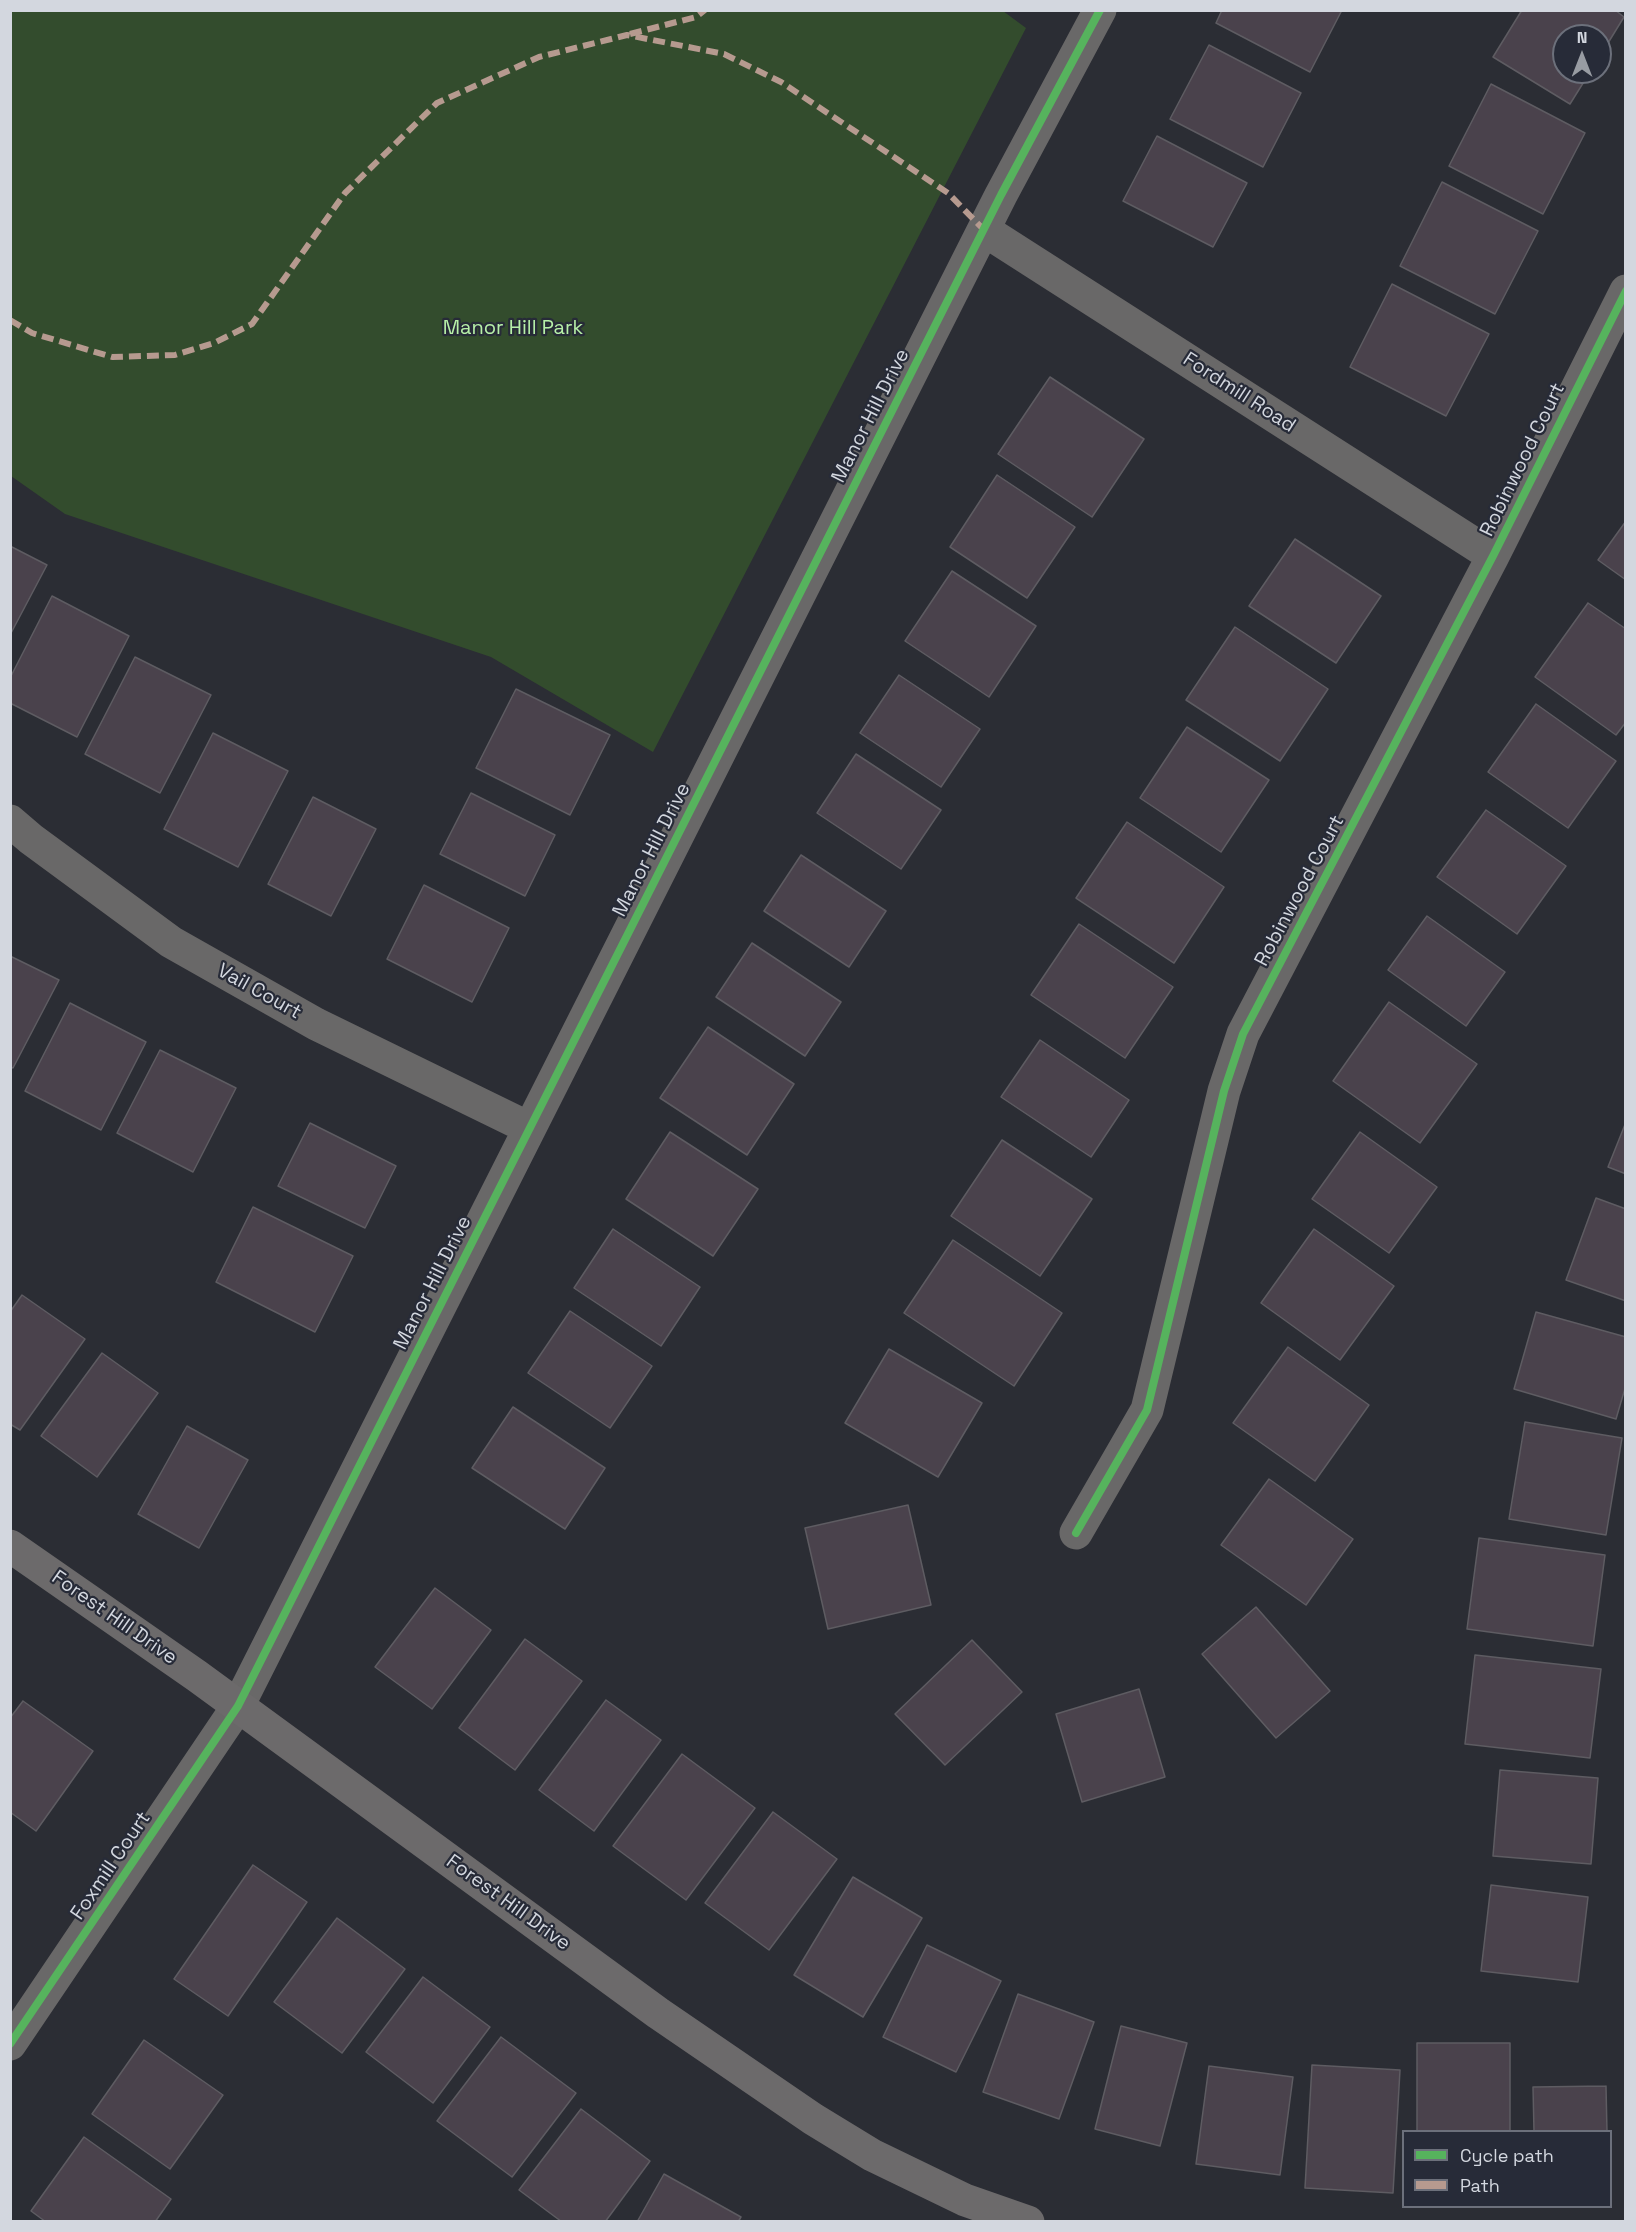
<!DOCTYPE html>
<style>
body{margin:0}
#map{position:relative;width:1636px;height:2232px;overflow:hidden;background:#2b2d34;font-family:"Space Grotesk",sans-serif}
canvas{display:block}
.frame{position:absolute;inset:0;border:12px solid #d3d7df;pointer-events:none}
.legend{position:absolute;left:1402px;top:2130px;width:210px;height:78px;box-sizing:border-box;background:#272b38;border:2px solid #6c707b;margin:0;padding:8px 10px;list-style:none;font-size:18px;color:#d3d7df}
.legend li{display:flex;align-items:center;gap:12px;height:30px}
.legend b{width:30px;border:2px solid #6c707b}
.north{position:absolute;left:1552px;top:24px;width:60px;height:60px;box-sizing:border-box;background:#272b38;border:2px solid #6c707b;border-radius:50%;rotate:0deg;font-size:16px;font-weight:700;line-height:24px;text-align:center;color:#d3d7df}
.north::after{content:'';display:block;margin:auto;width:21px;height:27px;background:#989ca3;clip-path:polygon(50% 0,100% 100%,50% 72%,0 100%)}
</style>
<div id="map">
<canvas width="1636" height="2232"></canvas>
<div class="frame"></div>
<ul class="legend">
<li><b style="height:8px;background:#56b35d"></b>Cycle path</li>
<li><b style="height:8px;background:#b69a8f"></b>Path</li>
</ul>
<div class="north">N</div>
</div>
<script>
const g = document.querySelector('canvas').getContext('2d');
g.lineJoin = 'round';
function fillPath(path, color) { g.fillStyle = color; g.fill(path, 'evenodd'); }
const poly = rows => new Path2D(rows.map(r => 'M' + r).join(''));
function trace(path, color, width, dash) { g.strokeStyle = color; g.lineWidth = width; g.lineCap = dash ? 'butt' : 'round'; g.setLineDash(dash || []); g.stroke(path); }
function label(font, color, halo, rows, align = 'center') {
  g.font = font + ' "Space Grotesk",sans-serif'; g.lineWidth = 4.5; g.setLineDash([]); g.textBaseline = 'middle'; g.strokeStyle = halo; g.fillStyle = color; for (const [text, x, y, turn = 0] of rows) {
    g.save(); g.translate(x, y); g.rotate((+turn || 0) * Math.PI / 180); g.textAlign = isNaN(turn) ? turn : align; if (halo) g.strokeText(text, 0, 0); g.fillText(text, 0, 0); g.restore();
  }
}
const green = poly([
 [1003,11,1026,28,653,752,491,657,65,514,11,476,11,11]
]);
const building = poly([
 [1222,10,1342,10,1310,72,1216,23,1222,10],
 [1522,10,1615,10,1624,17,1600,56,1600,36,1564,36,1564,72,1590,72,1570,104,1493,57,1522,10],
 [1209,45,1301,93,1263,167,1170,119,1209,45],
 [1491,84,1585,133,1543,214,1449,166,1491,84],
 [1157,136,1247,183,1213,247,1123,201,1157,136],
 [1442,182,1538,231,1495,314,1400,266,1442,182],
 [1392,284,1489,334,1446,416,1350,367,1392,284],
 [1050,377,1144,439,1092,517,998,454,1050,377],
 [997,475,1075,527,1027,598,950,547,997,475],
 [1626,521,1626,580,1598,560,1626,521],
 [1295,539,1381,596,1336,663,1249,606,1295,539],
 [10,546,47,565,10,635,10,546],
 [952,571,1036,626,989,697,905,641,952,571],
 [52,596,129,636,77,737,10,703,10,678,52,596],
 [1588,603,1626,629,1626,722,1616,735,1535,677,1588,603],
 [1235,627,1328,689,1280,761,1186,700,1235,627],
 [135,657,211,695,160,793,85,754,135,657],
 [899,675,980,729,941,787,860,733,899,675],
 [516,689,610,735,570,815,476,768,516,689],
 [1536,704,1616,761,1568,828,1488,772,1536,704],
 [1187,727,1269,780,1221,852,1140,798,1187,727],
 [213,733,288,771,238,867,164,829,213,733],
 [856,754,941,810,901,869,817,813,856,754],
 [471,793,555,835,525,896,440,854,471,793],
 [313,797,376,829,331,916,268,884,313,797],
 [1486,810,1566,866,1517,934,1437,877,1486,810],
 [1127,822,1224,887,1174,963,1076,898,1127,822],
 [801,855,886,911,849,967,764,911,801,855],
 [424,885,509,928,472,1002,387,959,424,885],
 [1427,916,1505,972,1466,1026,1388,970,1427,916],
 [1079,924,1173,987,1125,1058,1031,995,1079,924],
 [752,943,841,1002,805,1056,716,997,752,943],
 [10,956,59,980,13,1068,10,1067,10,956],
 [1389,1002,1477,1064,1420,1143,1333,1081,1389,1002],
 [70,1003,146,1042,101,1130,25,1091,70,1003],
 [708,1027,794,1084,747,1155,660,1098,708,1027],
 [1040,1040,1129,1100,1091,1157,1001,1097,1040,1040],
 [160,1050,236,1088,193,1172,117,1133,160,1050],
 [1626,1122,1626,1174,1608,1167,1626,1122],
 [310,1123,396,1166,365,1228,278,1186,310,1123],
 [670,1132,758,1189,713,1256,626,1199,670,1132],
 [1360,1132,1437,1187,1389,1253,1312,1199,1360,1132],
 [1002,1140,1092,1199,1040,1276,951,1216,1002,1140],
 [1596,1198,1626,1209,1626,1301,1566,1280,1596,1198],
 [253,1207,353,1256,315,1332,216,1282,253,1207],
 [613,1229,700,1287,661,1346,574,1288,613,1229],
 [1314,1229,1394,1286,1340,1360,1261,1303,1314,1229],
 [953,1240,1062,1313,1014,1386,904,1313,953,1240],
 [22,1295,85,1339,20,1430,10,1424,10,1312,22,1295],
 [570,1311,652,1366,610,1428,528,1373,570,1311],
 [1536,1312,1626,1337,1626,1385,1616,1419,1514,1389,1536,1312],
 [1288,1347,1369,1405,1315,1481,1233,1423,1288,1347],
 [889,1349,982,1403,938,1477,845,1423,889,1349],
 [102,1353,158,1393,97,1477,41,1436,102,1353],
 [513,1407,605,1468,565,1529,472,1468,513,1407],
 [1525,1422,1622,1438,1606,1535,1509,1519,1525,1422],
 [187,1426,248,1460,199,1548,138,1514,187,1426],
 [1269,1479,1353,1539,1306,1605,1221,1545,1269,1479],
 [908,1505,931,1605,828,1629,805,1528,908,1505],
 [1479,1538,1605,1555,1593,1646,1467,1629,1479,1538],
 [435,1588,491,1630,432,1709,375,1667,435,1588],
 [1256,1607,1330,1691,1276,1738,1202,1654,1256,1607],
 [525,1639,582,1681,515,1770,459,1728,525,1639],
 [972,1640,1022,1692,945,1765,895,1714,972,1640],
 [1475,1655,1601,1669,1590,1758,1465,1744,1475,1655],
 [1139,1689,1165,1777,1082,1802,1056,1714,1139,1689],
 [606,1700,661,1740,594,1831,539,1790,606,1700],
 [23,1701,93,1751,36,1831,10,1812,10,1718,23,1701],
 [682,1754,755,1808,686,1900,613,1846,682,1754],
 [1500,1770,1598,1778,1591,1864,1493,1856,1500,1770],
 [773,1812,837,1859,769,1950,705,1903,773,1812],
 [253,1865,307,1902,228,2016,174,1979,253,1865],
 [853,1877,922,1918,863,2017,794,1975,853,1877],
 [1491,1885,1588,1897,1578,1982,1481,1971,1491,1885],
 [337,1918,405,1969,342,2053,274,2002,337,1918],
 [927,1945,1001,1981,956,2072,883,2037,927,1945],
 [423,1977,490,2027,433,2103,366,2052,423,1977],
 [1018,1994,1094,2022,1059,2119,983,2092,1018,1994],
 [1121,2026,1187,2043,1160,2146,1095,2129,1121,2026],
 [501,2037,576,2093,512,2177,437,2121,501,2037],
 [144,2040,223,2095,170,2169,92,2114,144,2040],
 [1417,2043,1510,2043,1510,2132,1417,2132,1417,2043],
 [1312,2065,1400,2070,1393,2193,1305,2188,1312,2065],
 [1209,2066,1293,2077,1280,2175,1196,2164,1209,2066],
 [1606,2086,1607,2132,1534,2132,1533,2087,1606,2086],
 [581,2109,650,2161,605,2222,562,2222,519,2190,581,2109],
 [84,2137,171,2199,155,2222,46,2222,31,2211,84,2137],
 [664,2174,741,2217,738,2222,637,2222,664,2174]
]);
const street = poly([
 [984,230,1493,556],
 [10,821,31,839,171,942,316,1024,529,1128],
 [1076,1533,1147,1410,1224,1091,1243,1034,1493,556,1626,291],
 [10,2044,238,1706,1001,195,1100,10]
]);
const secondary = poly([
 [10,1546,197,1676,658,2013,813,2119,872,2155,965,2200,1028,2222]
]);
const quiet = poly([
 [630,34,696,17,705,10],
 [10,320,32,333,112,357,175,355,214,343,252,324,345,193,437,103,539,57,627,35,724,54,781,82,948,193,984,230]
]);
const cycleway = poly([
 [1076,1533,1147,1410,1224,1091,1243,1034,1493,556,1626,291],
 [10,2044,238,1706,1001,195,1100,10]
]);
const parkNames = [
 ["Manor Hill Park",513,329]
];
const streetNames = [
 ["Fordmill Road",1239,393,33],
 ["Manor Hill Drive",871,416,-63],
 ["Robinwood Court",1523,460,-64],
 ["Manor Hill Drive",652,850,-63],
 ["Robinwood Court",1300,891,-62],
 ["Vail Court",259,992,29],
 ["Manor Hill Drive",433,1283,-63],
 ["Forest Hill Drive",114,1618,35],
 ["Foxmill Court",111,1866,-56],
 ["Forest Hill Drive",508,1903,36]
];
fillPath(green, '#334c2d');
fillPath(building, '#4a424c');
trace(building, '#5e5c62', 1.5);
trace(street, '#696868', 33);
trace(secondary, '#6c6a6b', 33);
trace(quiet, '#b69a8f', 6, [12, 6]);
trace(cycleway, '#56b35d', 8);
label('20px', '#b7f0a8', '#272b38', parkNames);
label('20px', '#d3d7df', '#272b38', streetNames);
</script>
